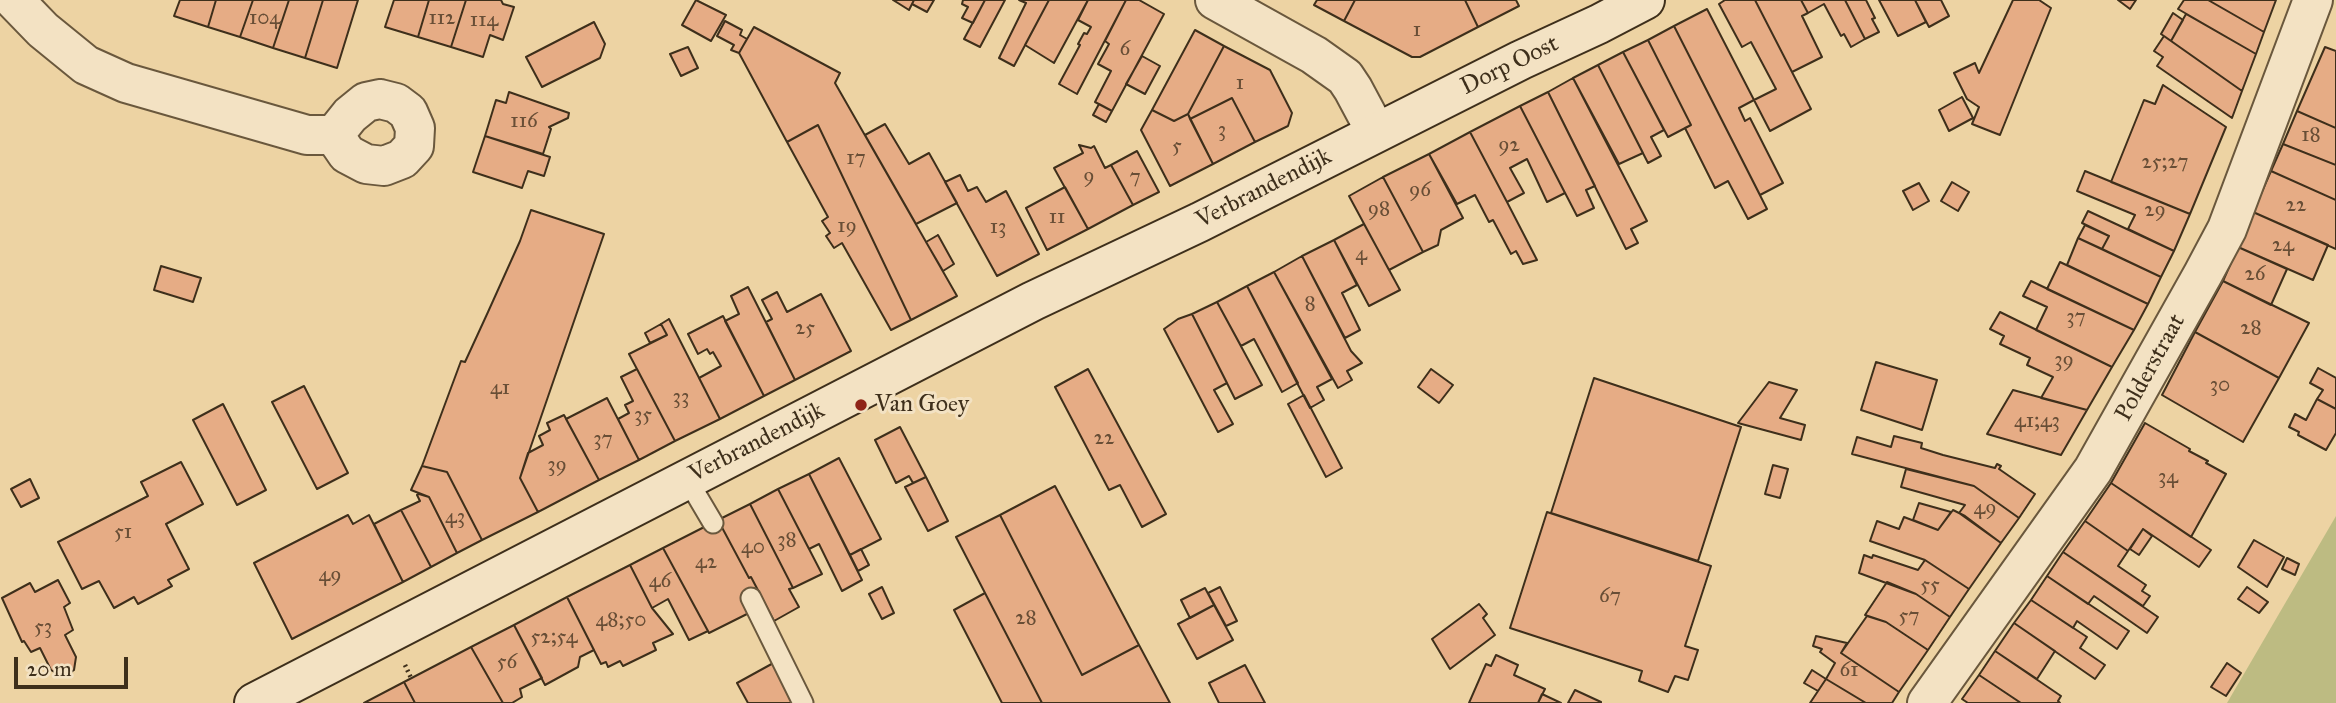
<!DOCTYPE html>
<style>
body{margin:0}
#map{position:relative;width:2336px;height:703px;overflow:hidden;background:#edd3a3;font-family:"IM FELL Great Primer",serif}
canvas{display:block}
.scale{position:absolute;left:14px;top:657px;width:114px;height:32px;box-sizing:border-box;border:4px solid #3e2f1b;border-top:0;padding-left:9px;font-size:21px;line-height:24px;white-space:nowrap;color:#3e2f1b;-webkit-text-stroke:5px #f3e2c3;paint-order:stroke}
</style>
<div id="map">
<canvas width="2336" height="703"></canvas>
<div class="scale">20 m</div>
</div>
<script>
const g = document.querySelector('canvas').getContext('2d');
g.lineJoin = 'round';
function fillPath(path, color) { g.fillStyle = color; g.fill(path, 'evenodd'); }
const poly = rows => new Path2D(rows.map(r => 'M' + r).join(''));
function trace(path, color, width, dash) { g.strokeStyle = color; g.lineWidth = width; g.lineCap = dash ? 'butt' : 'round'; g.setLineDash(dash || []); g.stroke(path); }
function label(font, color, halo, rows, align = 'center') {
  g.font = font + ' "IM FELL Great Primer",serif'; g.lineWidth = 6; g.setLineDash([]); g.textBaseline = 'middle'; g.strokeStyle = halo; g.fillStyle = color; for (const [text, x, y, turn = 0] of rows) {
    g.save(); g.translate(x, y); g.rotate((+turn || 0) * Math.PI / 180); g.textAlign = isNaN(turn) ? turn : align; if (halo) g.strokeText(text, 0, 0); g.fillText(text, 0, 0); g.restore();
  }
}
const green = poly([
 [2336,516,2336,703,2227,703]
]);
const building = poly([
 [180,0,216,0,208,27,174,16,180,0],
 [216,0,253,0,240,37,208,27,216,0],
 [253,0,289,0,273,48,240,37,253,0],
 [289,0,323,0,305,58,273,48,289,0],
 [323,0,358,0,337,68,305,58,323,0],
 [394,0,429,0,418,37,385,27,394,0],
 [429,0,466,0,451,47,418,37,429,0],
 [466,0,501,0,503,4,514,7,503,40,490,35,483,57,451,47,466,0],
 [696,0,726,15,711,41,682,25,696,0],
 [893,0,914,0,909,10,893,0],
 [914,0,934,0,927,12,912,4,914,0],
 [963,0,985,0,973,23,962,18,968,7,962,4,963,0],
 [985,0,1005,0,980,47,964,39,985,0],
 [1019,0,1049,0,1014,66,999,58,1026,3,1019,0],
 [1049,0,1088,0,1054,63,1025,45,1049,0],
 [1088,0,1126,0,1077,94,1059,84,1080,45,1078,44,1084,33,1087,34,1091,27,1078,20,1088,0],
 [1126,0,1139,0,1164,14,1112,111,1095,102,1111,71,1098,64,1109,44,1105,41,1126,0],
 [1317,0,1355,0,1344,21,1314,5,1317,0],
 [1355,0,1465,0,1478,27,1420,57,1412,57,1344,21,1355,0],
 [1465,0,1516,0,1519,6,1478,27,1465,0],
 [1725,0,1755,0,1811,109,1770,131,1754,100,1776,89,1751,42,1742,47,1719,4,1725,0],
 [1755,0,1801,0,1808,13,1802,16,1822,57,1792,72,1755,0],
 [1801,0,1845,0,1865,39,1851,47,1844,34,1841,36,1824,4,1808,13,1801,0],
 [1845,0,1866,0,1875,18,1872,19,1879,32,1865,39,1845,0],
 [1879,0,1915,0,1926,22,1898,36,1879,0],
 [1915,0,1941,0,1949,16,1929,27,1915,0],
 [2013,0,2039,0,2051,8,2000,135,1972,124,1979,107,1967,99,1954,73,1975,63,1979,73,2013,0],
 [2118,0,2136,0,2130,9,2118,0],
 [2184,0,2208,0,2264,32,2256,54,2178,9,2184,0],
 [2208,0,2276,0,2264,32,2208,0],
 [1707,9,1754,100,1739,108,1745,121,1750,118,1783,183,1760,195,1674,26,1707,9],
 [2173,13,2183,20,2171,41,2161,34,2173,13],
 [2186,14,2256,54,2242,91,2171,41,2186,14],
 [725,21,742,30,740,35,747,39,739,53,731,50,734,45,717,36,725,21],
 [594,22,605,44,600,58,542,87,526,57,594,22],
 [1674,26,1767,209,1748,219,1728,181,1715,188,1685,128,1691,125,1648,40,1674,26],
 [754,27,840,73,835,83,957,296,911,320,818,125,787,142,739,53,754,27],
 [1195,30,1224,46,1188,114,1174,121,1152,110,1195,30],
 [2164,36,2242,91,2232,118,2157,66,2163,57,2154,51,2164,36],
 [1648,40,1691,125,1668,137,1623,52,1648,40],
 [1224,46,1270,70,1292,113,1288,126,1255,142,1232,98,1190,119,1188,114,1224,46],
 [688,47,698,68,681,76,670,54,688,47],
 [2325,47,2336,51,2336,128,2297,111,2325,47],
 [1623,52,1664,130,1651,137,1661,156,1648,163,1598,65,1623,52],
 [1142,56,1160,66,1145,94,1126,84,1142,56],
 [1598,65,1643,153,1619,164,1573,78,1598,65],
 [1573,78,1647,221,1631,229,1638,243,1626,249,1548,92,1573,78],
 [2163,85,2226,127,2190,214,2111,182,2144,100,2155,104,2163,85],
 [509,92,569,113,568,118,549,127,551,129,543,154,485,136,496,100,506,103,509,92],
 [1548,92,1595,186,1586,190,1594,208,1577,216,1520,106,1548,92],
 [1962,97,1973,118,1949,131,1939,110,1962,97],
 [1232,98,1255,142,1213,164,1190,119,1232,98],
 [1099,104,1112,111,1106,122,1093,115,1099,104],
 [1520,106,1565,193,1547,202,1527,159,1510,168,1524,193,1507,202,1470,132,1520,106],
 [1152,110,1174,121,1188,114,1213,164,1170,186,1141,130,1152,110],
 [2297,111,2336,128,2336,165,2283,144,2297,111],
 [885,124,909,164,929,153,957,203,916,224,865,135,885,124],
 [818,125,911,320,891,330,842,243,834,248,826,236,830,233,822,221,828,217,787,142,818,125],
 [1470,132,1507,202,1537,260,1523,264,1516,251,1511,254,1493,220,1489,222,1475,195,1457,204,1429,154,1470,132],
 [485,136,550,157,544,176,528,171,522,188,473,172,485,136],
 [2283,144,2336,165,2336,200,2271,171,2283,144],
 [1079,145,1091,148,1094,146,1105,168,1111,165,1133,205,1088,229,1054,168,1083,153,1079,145],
 [1137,151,1159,192,1133,205,1111,165,1137,151],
 [1429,154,1463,218,1441,230,1438,245,1423,252,1383,177,1429,154],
 [2085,171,2190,214,2174,251,2128,229,2135,215,2077,191,2085,171],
 [2271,171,2336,200,2336,249,2253,212,2271,171],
 [960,175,968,191,977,187,986,202,1006,191,1039,254,997,276,945,182,960,175],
 [1383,177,1423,252,1389,270,1349,196,1383,177],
 [1952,182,1969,192,1958,211,1941,201,1952,182],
 [1919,183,1929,201,1913,210,1903,191,1919,183],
 [1065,187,1088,229,1047,250,1026,208,1065,187],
 [531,210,604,234,520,478,538,512,482,540,447,472,422,466,461,361,465,362,488,312,520,241,531,210],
 [2088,211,2174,251,2161,277,2102,249,2109,236,2082,223,2088,211],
 [2253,212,2328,245,2313,280,2238,247,2253,212],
 [1364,224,1400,290,1369,306,1334,240,1364,224],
 [2085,225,2109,236,2102,249,2078,238,2085,225],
 [938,235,954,264,943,271,926,242,938,235],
 [2078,238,2161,277,2148,304,2067,265,2078,238],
 [1334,240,1357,285,1342,293,1360,330,1345,338,1302,256,1334,240],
 [2238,247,2287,269,2271,305,2223,281,2238,247],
 [1302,256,1351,351,1362,363,1347,371,1352,380,1338,388,1274,272,1302,256],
 [2060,262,2148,304,2134,330,2047,289,2060,262],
 [161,266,201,278,193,302,154,290,161,266],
 [1274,272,1332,379,1317,387,1324,400,1310,408,1247,286,1274,272],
 [2031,281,2134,330,2112,367,2036,330,2047,307,2023,296,2031,281],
 [2223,281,2309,323,2279,378,2195,332,2223,281],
 [1247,286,1298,383,1282,392,1254,339,1241,346,1217,302,1247,286],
 [748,287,795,380,764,396,725,321,739,314,731,296,748,287],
 [777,292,787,312,821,294,851,351,795,380,766,322,772,319,762,300,777,292],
 [1217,302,1262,385,1235,399,1192,314,1217,302],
 [2000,312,2112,367,2087,410,2041,398,2053,377,2027,365,2030,358,2000,344,2004,336,1990,329,2000,312],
 [1192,314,1227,383,1214,390,1233,424,1218,432,1164,329,1178,319,1192,314],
 [723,316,764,396,720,419,699,378,721,366,713,352,710,354,707,349,698,354,688,334,723,316],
 [669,319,720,419,675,441,629,354,667,335,661,324,669,319],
 [661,324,667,335,650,343,645,333,661,324],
 [2195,332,2279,378,2243,442,2162,395,2195,332],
 [1876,362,1937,380,1922,430,1861,410,1876,362],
 [2318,368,2336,378,2336,409,2317,399,2323,390,2310,383,2318,368],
 [637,369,675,441,639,460,618,419,629,413,625,405,633,401,621,377,637,369],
 [1088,369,1166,514,1142,527,1120,485,1109,490,1055,387,1088,369],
 [1431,369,1453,385,1439,403,1418,387,1431,369],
 [1594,378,1741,427,1698,561,1551,513,1594,378],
 [1769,382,1797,390,1780,418,1805,425,1801,440,1738,423,1769,382],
 [304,386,348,473,317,489,272,402,304,386],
 [2013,390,2087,410,2061,455,1987,434,2013,390],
 [1304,395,1342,468,1326,477,1288,404,1304,395],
 [607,398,639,460,599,480,566,419,607,398],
 [2317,399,2336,409,2336,433,2326,450,2298,435,2299,432,2289,427,2295,414,2306,420,2317,399],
 [223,404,266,490,237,505,193,420,223,404],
 [564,415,599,480,538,512,520,478,528,453,543,445,539,436,550,430,547,423,564,415],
 [2145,423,2190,449,2189,451,2208,461,2206,463,2226,474,2191,537,2111,483,2145,423],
 [900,427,926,477,913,483,909,476,896,483,875,440,900,427],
 [1894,436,1922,443,1921,448,1943,455,1995,468,1997,464,2001,466,1999,469,2035,494,2019,518,1974,486,1852,454,1857,437,1891,447,1894,436],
 [839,458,881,539,850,555,809,474,839,458],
 [181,462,203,504,166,524,189,569,168,580,172,586,138,604,134,597,114,608,99,581,82,589,58,542,148,496,141,482,181,462],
 [1773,465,1788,469,1780,498,1765,494,1773,465],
 [422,466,447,472,482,540,457,553,429,497,411,490,422,466],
 [1906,469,1974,486,2019,518,2001,543,1959,513,1965,505,1901,487,1906,469],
 [809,474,862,580,842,591,819,544,809,549,778,489,809,474],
 [926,477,948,521,928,531,905,487,926,477],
 [30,479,39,498,21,507,11,489,30,479],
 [2111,483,2211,550,2199,567,2143,529,2128,551,2085,521,2111,483],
 [1055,486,1139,645,1082,675,1000,515,1055,486],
 [778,489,822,574,793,588,750,504,778,489],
 [419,494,429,497,457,553,431,567,401,510,420,501,417,495,419,494],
 [1919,503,1951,512,1938,530,1913,520,1919,503],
 [750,504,793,588,789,589,799,607,774,621,751,577,749,578,718,520,750,504],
 [401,510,431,567,403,582,374,524,401,510],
 [1953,510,1965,516,2001,543,1969,589,1925,560,1870,541,1877,521,1899,529,1904,517,1938,530,1953,510],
 [1547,512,1711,566,1685,646,1698,650,1688,680,1675,676,1668,692,1639,681,1642,671,1510,628,1547,512],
 [348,515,353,524,369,515,403,582,292,639,254,563,348,515],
 [1000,515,1082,675,1139,645,1170,703,1042,703,956,537,1000,515],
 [718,520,749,578,751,577,760,594,745,602,751,612,709,633,663,548,718,520],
 [2085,521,2128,551,2118,566,2146,585,2142,591,2150,596,2143,606,2063,552,2085,521],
 [2143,529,2152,536,2139,555,2130,549,2143,529],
 [2254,540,2284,557,2267,587,2238,567,2254,540],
 [663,548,708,631,689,640,668,599,652,608,630,565,663,548],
 [861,549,869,565,858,571,850,555,861,549],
 [2063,552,2158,617,2147,633,2094,596,2088,604,2047,576,2063,552],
 [1864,555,1872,558,1873,555,1918,570,1925,560,1969,589,1950,617,1916,594,1859,573,1864,555],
 [2287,558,2299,564,2295,575,2282,569,2287,558],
 [630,565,652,608,673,634,653,643,656,650,623,666,620,661,608,667,606,662,601,664,567,597,630,565],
 [2047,576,2129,631,2117,649,2077,621,2073,628,2031,600,2047,576],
 [58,580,70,603,64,607,73,630,65,635,76,657,74,670,67,675,61,676,51,670,40,648,31,652,24,641,22,642,2,598,30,583,35,592,58,580],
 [1887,582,1916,594,1950,617,1928,650,1886,622,1865,615,1887,582],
 [882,587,894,613,882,619,869,594,882,587],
 [1220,587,1237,621,1226,626,1208,593,1220,587],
 [2247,587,2268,602,2259,613,2238,599,2247,587],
 [1205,588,1214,605,1190,618,1181,600,1205,588],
 [985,593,1042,703,1002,703,954,610,985,593],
 [567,597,594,650,580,657,578,667,545,685,514,625,567,597],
 [2031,600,2087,637,2080,648,2105,665,2095,679,2014,623,2031,600],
 [1479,604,1487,614,1483,618,1495,635,1450,669,1432,639,1479,604],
 [1214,605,1233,640,1197,659,1178,624,1214,605],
 [1867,616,1886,622,1928,650,1899,692,1841,653,1867,616],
 [2014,623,2055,651,2037,679,1995,651,2014,623],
 [514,625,542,678,520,689,522,697,512,703,503,703,471,647,514,625],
 [1816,636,1847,643,1841,653,1899,692,1892,703,1866,703,1826,679,1835,663,1820,652,1822,649,1813,646,1816,636],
 [471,647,503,703,415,703,404,682,471,647],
 [1995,651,2061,696,2058,701,2060,703,2021,703,1979,675,1995,651],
 [1496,655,1518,665,1514,675,1545,689,1538,703,1469,703,1486,664,1491,666,1496,655],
 [777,661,799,703,748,703,737,683,777,661],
 [2227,663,2241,673,2226,696,2211,687,2227,663],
 [1245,665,1265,703,1219,703,1209,683,1245,665],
 [1812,670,1826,679,1818,691,1804,683,1812,670],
 [1979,675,2021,703,1968,703,1962,699,1979,675],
 [1826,679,1866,703,1810,703,1826,679],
 [404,682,415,703,364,703,404,682],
 [1575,690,1601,702,1601,703,1568,703,1575,690],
 [1542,694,1561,703,1538,703,1542,694]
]);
const path = poly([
 [405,665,411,678]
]);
const service = poly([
 [687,479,713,523],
 [751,598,803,703]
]);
const minor = poly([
 [14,0,43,30,86,65,126,83,307,135,334,135],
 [1215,0,1314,55,1345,77,1353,89,1376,132],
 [380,99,396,103,408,112,415,128,414,146,402,159,384,166,366,164,347,154,334,135,350,115,366,102,380,99],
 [1927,703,2093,470,2203,274,2227,229,2313,0]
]);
const secondary = poly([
 [254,703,1033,301,1200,222,1521,60,1599,24,1645,0]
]);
const markers = [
 [861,405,7,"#8f2418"]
];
const numberNames = [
 ["104",265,19],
 ["112",442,19],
 ["114",484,21],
 ["1",1417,31],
 ["6",1125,50],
 ["1",1240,84],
 ["116",524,122],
 ["3",1222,131],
 ["18",2311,136],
 ["92",1509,146],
 ["5",1177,147],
 ["17",856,159],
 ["25;27",2165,163],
 ["9",1089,177],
 ["7",1135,178],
 ["96",1420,191],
 ["22",2296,206],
 ["98",1379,210],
 ["29",2155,211],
 ["11",1057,218],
 ["19",847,227],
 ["13",998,228],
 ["24",2283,246],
 ["4",1361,255],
 ["26",2255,275],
 ["8",1310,305],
 ["37",2076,318],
 ["25",805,329],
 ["28",2251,329],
 ["39",2064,361],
 ["30",2220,386],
 ["41",500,389],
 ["33",681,398],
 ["35",643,416],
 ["41;43",2037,422],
 ["22",1104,439],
 ["37",603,440],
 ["39",557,466],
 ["34",2168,478],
 ["49",1985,509],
 ["43",455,518],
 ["51",123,533],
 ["38",787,541],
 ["40",753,548],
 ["42",706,563],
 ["49",330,576],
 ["46",660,582],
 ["55",1930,586],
 ["67",1610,597],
 ["57",1909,617],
 ["28",1026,619],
 ["48;50",621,621],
 ["53",43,628],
 ["52;54",554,638],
 ["56",507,663],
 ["61",1849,671]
];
const streetNames = [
 ["Dorp Oost",1510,66,-26],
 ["Verbrandendijk",1264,189,-27],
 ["Polderstraat",2151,368,-61],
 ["Verbrandendijk",757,443,-27]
];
const poiNames = [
 ["Van Goey",875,405]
];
fillPath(green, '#bdbb82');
fillPath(building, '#e6ac85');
trace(building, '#3e2f1b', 2);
trace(service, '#6a583d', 23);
trace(minor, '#6a583d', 42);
trace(secondary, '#3e2f1b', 42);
trace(path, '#3e2f1b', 4.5, [2, 3.5]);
trace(service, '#f3e2c3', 19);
trace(minor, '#f3e2c3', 38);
trace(secondary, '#f3e2c3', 38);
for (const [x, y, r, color] of markers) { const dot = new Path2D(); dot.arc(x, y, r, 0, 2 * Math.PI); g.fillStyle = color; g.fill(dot); trace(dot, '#f3e2c3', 2.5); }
label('21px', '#684e36', null, numberNames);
label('24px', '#3e2f1b', '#f3e2c3', streetNames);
label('24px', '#3e2f1b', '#f3e2c3', poiNames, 'left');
</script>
